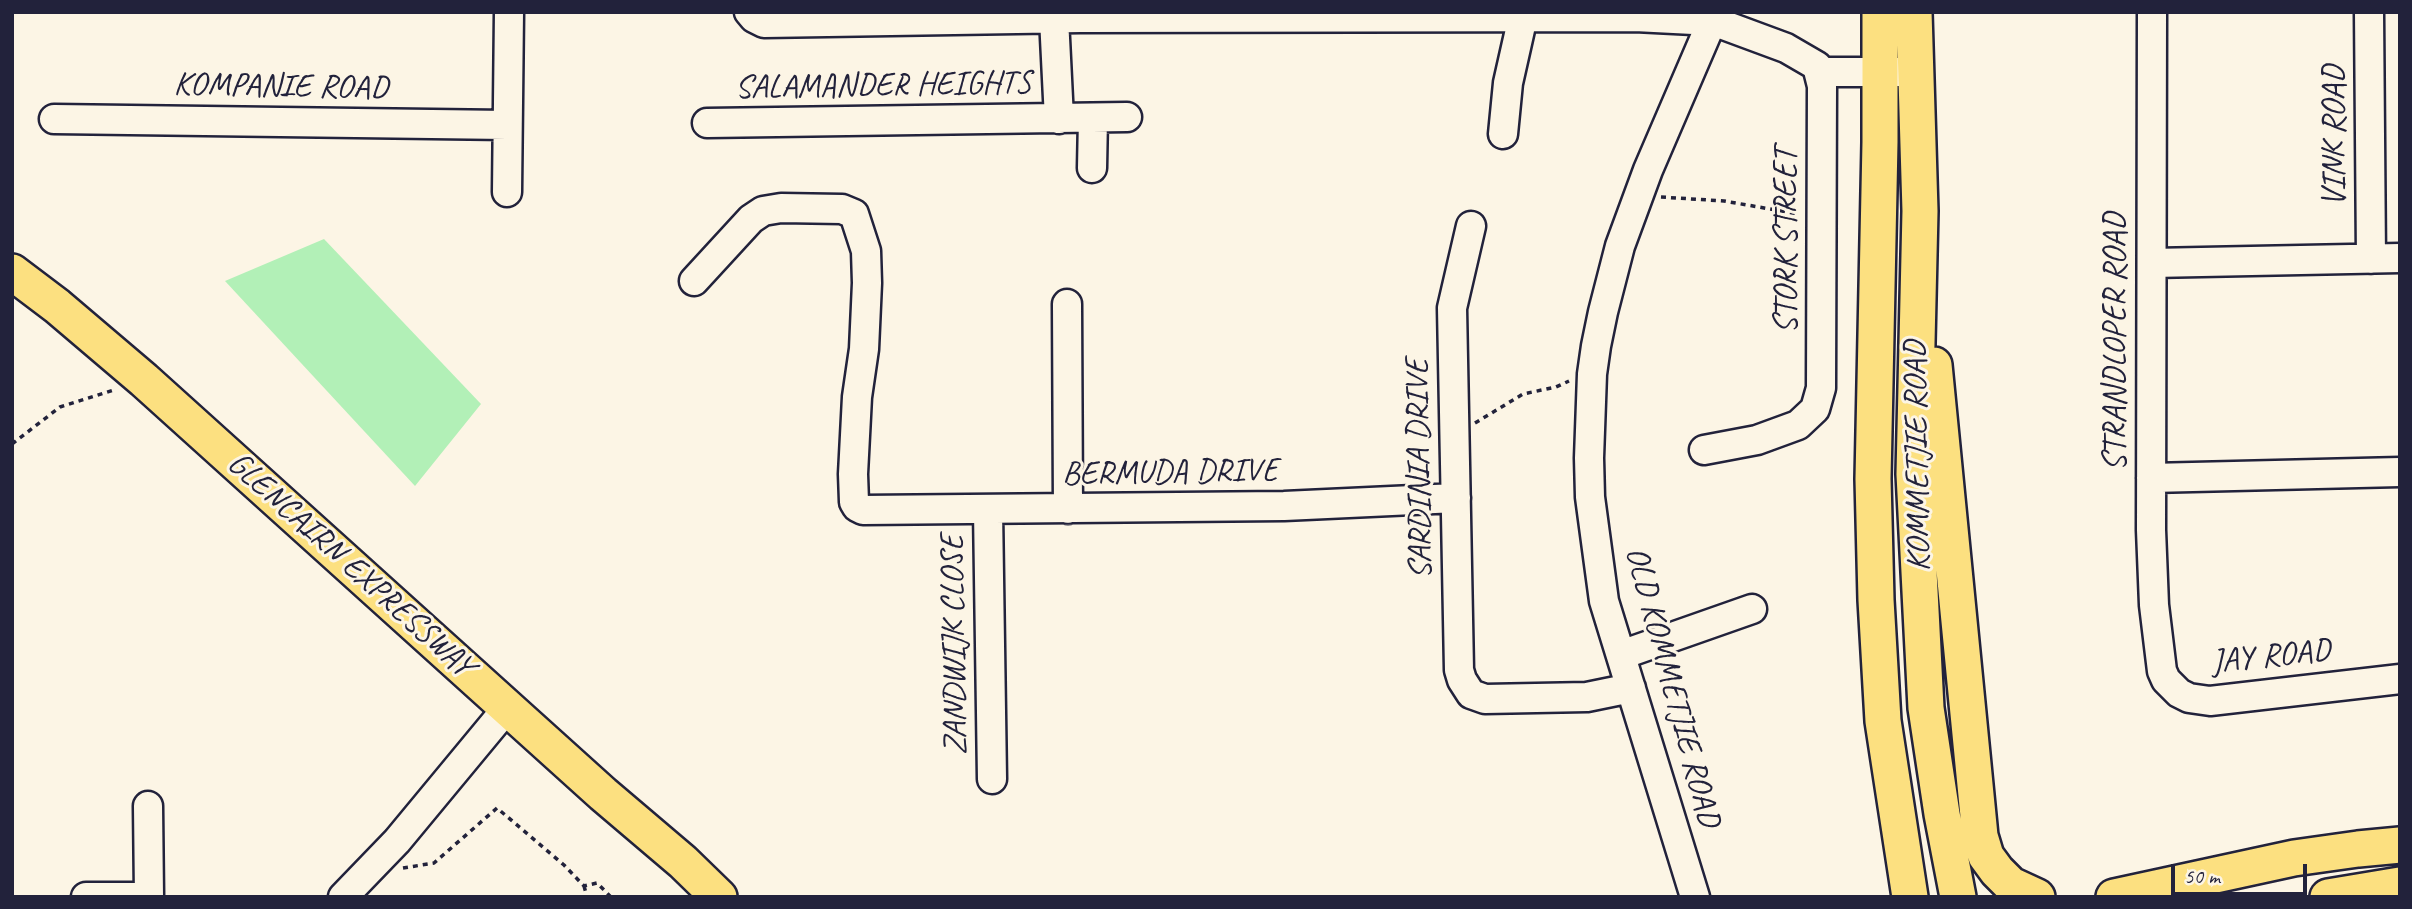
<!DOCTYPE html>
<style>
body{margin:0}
#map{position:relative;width:2412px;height:909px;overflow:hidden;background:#fcf5e5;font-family:Caveat,sans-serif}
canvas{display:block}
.frame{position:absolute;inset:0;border:14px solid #22223b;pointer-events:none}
.scale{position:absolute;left:2171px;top:864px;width:136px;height:32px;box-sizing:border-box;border:4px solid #22223b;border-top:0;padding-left:9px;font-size:21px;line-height:24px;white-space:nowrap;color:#22223b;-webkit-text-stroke:5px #fcf5e5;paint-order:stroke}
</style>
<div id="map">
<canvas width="2412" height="909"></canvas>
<div class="frame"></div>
<div class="scale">50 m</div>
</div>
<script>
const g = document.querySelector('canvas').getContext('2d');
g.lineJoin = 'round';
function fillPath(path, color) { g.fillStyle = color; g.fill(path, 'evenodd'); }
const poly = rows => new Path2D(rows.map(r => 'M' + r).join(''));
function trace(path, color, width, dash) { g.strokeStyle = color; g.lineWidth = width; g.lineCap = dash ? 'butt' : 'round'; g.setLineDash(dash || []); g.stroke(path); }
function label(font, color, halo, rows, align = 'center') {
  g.font = font + ' Caveat,sans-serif'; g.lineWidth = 6; g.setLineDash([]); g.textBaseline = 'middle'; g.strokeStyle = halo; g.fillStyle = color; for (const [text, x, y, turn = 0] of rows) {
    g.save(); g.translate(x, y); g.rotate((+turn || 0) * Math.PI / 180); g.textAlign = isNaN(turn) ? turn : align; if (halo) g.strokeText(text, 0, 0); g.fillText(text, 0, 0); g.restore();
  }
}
const green = poly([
 [324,239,481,404,415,486,225,281]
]);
const path = poly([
 [1661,197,1724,201,1799,214],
 [1475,423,1523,394,1556,387,1569,381],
 [12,444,60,407,114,390],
 [403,868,434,863,497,808,564,865,584,886,597,883,611,897],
 [584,886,587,897]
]);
const minor = poly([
 [749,12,754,18,764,23,1080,18,1635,17,1713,21,1786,48,1817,66,1822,86,1821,388,1815,409,1798,425,1757,440,1704,450],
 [2152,12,2151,530,2154,605,2162,671,2166,680,2179,693,2189,698,2210,701,2400,679],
 [2369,12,2371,259],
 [1054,18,1059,119],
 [1819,72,1900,72],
 [54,119,507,125],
 [707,123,1127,117],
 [1503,134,1508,83,1524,12],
 [1092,168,1093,118],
 [507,192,509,12],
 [1471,226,1452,308,1459,670,1462,680,1471,694,1485,699,1587,697,1631,688],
 [2152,263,2400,258],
 [694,281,751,219,763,211,781,208,842,209,854,214,866,251,867,283,864,349,857,397,853,474,854,502,857,507,863,510,1284,506,1456,498],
 [1067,304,1068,509],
 [2151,478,2400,472],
 [988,510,992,779],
 [1621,655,1752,609],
 [148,806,149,897],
 [86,897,142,897],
 [343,897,397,841,508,707],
 [1695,897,1604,601,1590,497,1589,458,1592,374,1596,346,1603,312,1620,246,1648,170,1716,12]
]);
const major = poly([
 [1880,12,1880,142,1873,479,1876,600,1883,721,1910,897],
 [1914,12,1920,211,1914,474,1926,708,1942,814,1958,897],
 [12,272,57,306,144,380,603,794,683,862,719,897],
 [1934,365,1980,836,1986,856,1997,871,2011,885,2037,897],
 [2114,897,2294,858,2358,849,2400,845],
 [2328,897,2400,885]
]);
const streetNames = [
 ["SALAMANDER HEIGHTS",883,86,-1],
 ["KOMPANIE ROAD",281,87,1],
 ["VINK ROAD",2335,136,-90],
 ["STORK STREET",1787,241,-90],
 ["STRANDLOPER ROAD",2116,342,-90],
 ["KOMMETJIE ROAD",1918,456,-91],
 ["SARDINIA DRIVE",1420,469,-91],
 ["BERMUDA DRIVE",1170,473,-1],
 ["GLENCAIRN EXPRESSWAY",350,565,42],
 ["ZANDWIJK CLOSE",955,645,-91],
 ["JAY ROAD",2271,657,-6],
 ["OLD KOMMETJIE ROAD",1672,687,75]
];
fillPath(green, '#b2f0b7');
trace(minor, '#22223b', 33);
trace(major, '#22223b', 40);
trace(path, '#22223b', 3.5, [5, 5]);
trace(minor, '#fcf5e5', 28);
trace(major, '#fce080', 35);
label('33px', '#22223b', '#fcf5e5', streetNames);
</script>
